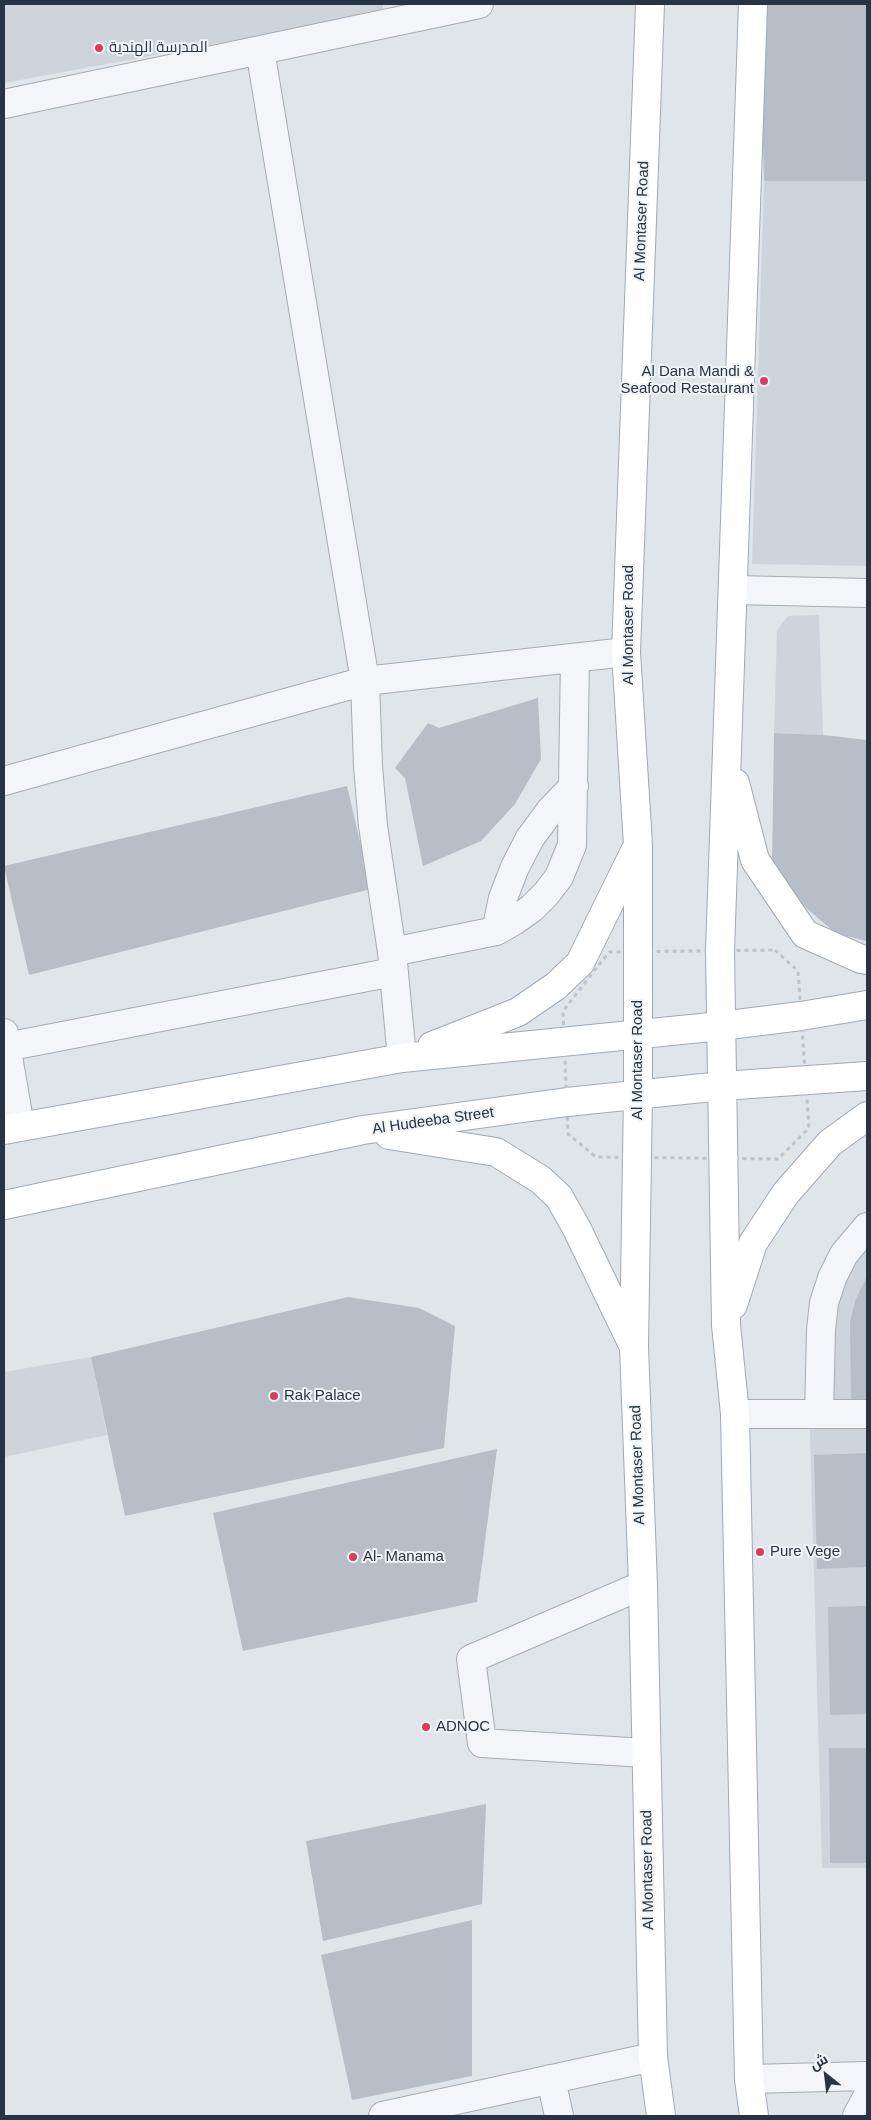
<!DOCTYPE html>
<meta charset="utf-8">
<style>
body{margin:0}
#map{position:relative;width:871px;height:2120px;overflow:hidden;background:#e0e5ea;font-family:Arial,Cairo,sans-serif}
canvas{display:block}
.frame{position:absolute;inset:0;border:5px solid #273443;pointer-events:none}
.north{position:absolute;left:801px;top:2050px;width:50px;height:50px;-webkit-text-stroke:4px #f0f4f7;paint-order:stroke;rotate:331deg;font-size:14px;font-weight:700;line-height:20px;text-align:center;color:#273443}
.north::after{content:'';display:block;margin:auto;width:18px;height:22px;background:#273443;clip-path:polygon(50% 0,100% 100%,50% 72%,0 100%)}
</style>
<div id="map">
<canvas width="871" height="2120"></canvas>
<div class="frame"></div>
<div class="north">ش</div>
</div>
<script>
const g = document.querySelector('canvas').getContext('2d');
g.lineJoin = 'round';
function fillPath(path, color) { g.fillStyle = color; g.fill(path, 'evenodd'); }
const poly = rows => new Path2D(rows.map(r => 'M' + r).join(''));
function trace(path, color, width, dash) { g.strokeStyle = color; g.lineWidth = width; g.lineCap = dash ? 'butt' : 'round'; g.setLineDash(dash || []); g.stroke(path); }
function label(font, color, halo, rows, align = 'center') {
  g.font = font + ' Arial,Cairo,sans-serif'; g.lineWidth = 4; g.setLineDash([]); g.textBaseline = 'middle'; g.strokeStyle = halo; g.fillStyle = color; for (const [text, x, y, turn = 0] of rows) {
    g.save(); g.translate(x, y); g.rotate((+turn || 0) * Math.PI / 180); g.textAlign = isNaN(turn) ? turn : align; if (halo) g.strokeText(text, 0, 0); g.fillText(text, 0, 0); g.restore();
  }
}
const built = poly([
 [4,4,383,4,383,13,4,83],
 [764,181,867,181,867,566,752,564],
 [819,615,823,735,774,733,777,630,788,616],
 [867,1230,867,1868,822,1868,809,1395,820,1319],
 [91,1357,107,1435,4,1457,4,1372]
]);
const building = poly([
 [759,4,867,4,867,181,764,181],
 [538,698,541,759,515,804,481,841,423,866,405,778,395,768,428,723,439,728],
 [774,733,823,735,867,740,866,941,836,933,820,920,786,890,772,864],
 [347,786,371,889,29,975,4,866],
 [867,1276,867,1400,851,1400,850,1322,855,1301],
 [348,1297,419,1308,455,1326,444,1448,125,1516,91,1357],
 [497,1449,477,1602,243,1651,213,1513],
 [867,1453,867,1567,817,1569,814,1455],
 [867,1606,867,1714,830,1715,828,1607],
 [829,1748,867,1748,867,1863,830,1863],
 [486,1804,482,1904,323,1941,306,1841],
 [472,1920,472,2076,352,2100,321,1955]
]);
const path = poly([
 [775,950,798,971,809,1128,778,1159,596,1157,568,1134,563,1011,609,952,775,950]
]);
const minor = poly([
 [260,50,365,681,368,766,373,826,392,952,402,1058],
 [4,104,479,4],
 [734,590,867,593],
 [4,781,365,681,626,652],
 [496,931,503,898,515,867,530,838,550,811,574,786],
 [392,952,496,931,514,921,532,908,546,894,559,877,572,845,575,658],
 [4,1033,20,1126],
 [6,1047,393,972],
 [735,1414,867,1414],
 [819,1414,821,1330,824,1303,832,1278,844,1254,867,1227],
 [643,1585,471,1659,482,1743,645,1753],
 [551,2079,559,2116],
 [749,2079,867,2076],
 [383,2116,653,2057],
 [857,2116,867,2097]
]);
const major = poly([
 [650,4,626,652,638,845,638,1094,634,1347,643,1585,653,2057,661,2116],
 [753,4,720,951,726,1325,735,1414,749,2079,754,2116],
 [735,783,755,860,805,934,861,959,867,960],
 [432,1046,518,1012,556,986,580,963,635,851],
 [4,1130,402,1058,721,1026,801,1016,867,1005],
 [389,1135,496,1152,541,1180,559,1197,577,1229,632,1343],
 [4,1205,363,1130,567,1102,722,1086,867,1076],
 [733,1305,753,1243,786,1193,830,1143,867,1116]
]);
const markers = [
 [99,48,5,"#d73d61"],
 [764,381,5,"#d73d61"],
 [274,1396,5,"#d73d61"],
 [760,1552,5,"#d73d61"],
 [353,1557,5,"#d73d61"],
 [426,1727,5,"#d73d61"]
];
const poiNames = [
 ["المدرسة الهندية",109,48],
 ["Al Dana Mandi &",754,372,"right"],
 ["Seafood Restaurant",754,389,"right"],
 ["Rak Palace",284,1396],
 ["Pure Vege",770,1552],
 ["Al- Manama",363,1557],
 ["ADNOC",436,1727]
];
const streetNames = [
 ["Al Montaser Road",642,221,-88],
 ["Al Montaser Road",629,625,-90],
 ["Al Montaser Road",638,1060,-90],
 ["Al Hudeeba Street",433,1121,-8],
 ["Al Montaser Road",638,1465,-92],
 ["Al Montaser Road",648,1870,-91]
];
fillPath(built, '#ced4dc');
fillPath(building, '#b7bec8');
trace(minor, '#a5acb5', 30);
trace(major, '#9faab7', 30);
trace(path, '#bec3c9', 3, [4, 4]);
trace(minor, '#f3f5f8', 28);
trace(major, '#fff', 28);
for (const [x, y, r, color] of markers) { const dot = new Path2D(); dot.arc(x, y, r, 0, 2 * Math.PI); g.fillStyle = color; g.fill(dot); trace(dot, '#f0f4f7', 2); }
label('15px', '#273443', '#f0f4f7', poiNames, 'left');
label('15px', '#273443', '#f0f4f7', streetNames);
</script>
